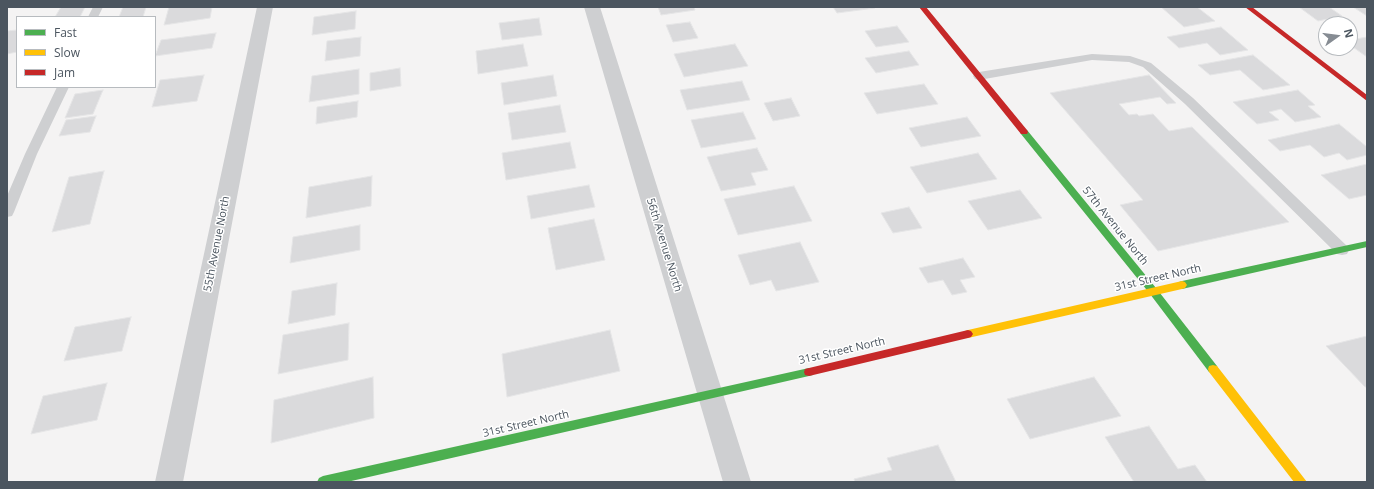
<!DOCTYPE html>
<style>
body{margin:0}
#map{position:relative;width:1374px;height:489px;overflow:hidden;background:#f4f3f3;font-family:"Open Sans",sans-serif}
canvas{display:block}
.frame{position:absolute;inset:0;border:8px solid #4b555f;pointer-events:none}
.legend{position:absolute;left:16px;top:16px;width:140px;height:72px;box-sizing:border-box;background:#fff;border:1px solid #b7bbbf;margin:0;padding:5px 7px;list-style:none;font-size:12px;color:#4b555f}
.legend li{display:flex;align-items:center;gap:8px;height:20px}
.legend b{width:20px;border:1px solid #b7bbbf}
.north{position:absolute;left:1318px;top:16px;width:40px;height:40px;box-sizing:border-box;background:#fff;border:1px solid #b7bbbf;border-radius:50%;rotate:76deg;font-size:11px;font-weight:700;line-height:16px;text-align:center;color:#4b555f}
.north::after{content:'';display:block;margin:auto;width:14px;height:18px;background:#868c93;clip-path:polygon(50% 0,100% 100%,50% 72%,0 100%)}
</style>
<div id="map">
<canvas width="1374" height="489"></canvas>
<div class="frame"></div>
<ul class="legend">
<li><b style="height:5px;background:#4caf50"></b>Fast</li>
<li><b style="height:5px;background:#ffc107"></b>Slow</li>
<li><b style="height:5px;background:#c62828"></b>Jam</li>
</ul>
<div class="north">N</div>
</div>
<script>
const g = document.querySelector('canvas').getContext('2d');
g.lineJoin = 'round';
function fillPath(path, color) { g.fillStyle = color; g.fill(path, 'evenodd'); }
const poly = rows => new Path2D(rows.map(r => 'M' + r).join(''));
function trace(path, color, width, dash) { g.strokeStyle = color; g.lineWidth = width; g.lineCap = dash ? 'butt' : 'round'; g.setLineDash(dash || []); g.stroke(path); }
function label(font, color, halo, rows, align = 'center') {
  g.font = font + ' "Open Sans",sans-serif'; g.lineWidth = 3; g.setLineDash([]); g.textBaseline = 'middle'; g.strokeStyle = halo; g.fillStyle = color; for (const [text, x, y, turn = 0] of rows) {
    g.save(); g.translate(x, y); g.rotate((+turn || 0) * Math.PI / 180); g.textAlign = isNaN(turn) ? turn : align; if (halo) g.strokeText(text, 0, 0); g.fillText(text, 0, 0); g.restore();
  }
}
const building = poly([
 [61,7,85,7,80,17,55,17,61,7],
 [123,7,146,7,143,17,119,17,123,7],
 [169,7,212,7,210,18,164,25,169,7],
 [658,7,694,7,695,10,661,15,658,7],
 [833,7,875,7,875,8,837,13,833,7],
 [1161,7,1197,7,1215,21,1184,27,1161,7],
 [1299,7,1329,7,1342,16,1318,21,1299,7],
 [1353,7,1367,7,1367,16,1353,7],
 [356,11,355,29,312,35,314,17,356,11],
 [539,18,542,35,502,40,499,23,539,18],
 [690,22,698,38,673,42,666,25,690,22],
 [897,26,909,42,876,47,865,31,897,26],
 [1221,27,1248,50,1220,55,1207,43,1179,48,1167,37,1221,27],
 [17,30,17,52,7,54,7,31,17,30],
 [216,33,212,48,155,56,161,40,216,33],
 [361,37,360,56,325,61,327,41,361,37],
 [1367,37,1367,57,1350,45,1350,40,1367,37],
 [523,44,528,66,478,74,476,51,523,44],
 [735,44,748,66,684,77,674,54,735,44],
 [909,51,919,65,876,73,865,58,909,51],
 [1253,55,1290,85,1263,90,1240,70,1210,75,1198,65,1253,55],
 [400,68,401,86,370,91,370,73,400,68],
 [359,69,359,94,309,102,312,76,359,69],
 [204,75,197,101,152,107,160,80,204,75],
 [553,75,557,96,504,105,501,83,553,75],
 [1149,75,1176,103,1167,104,1160,97,1119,104,1129,115,1137,114,1139,116,1153,114,1169,131,1192,127,1289,222,1158,251,1120,205,1143,200,1050,93,1149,75],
 [742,81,750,100,687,110,680,90,742,81],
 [924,84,938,104,877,114,864,93,924,84],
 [103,90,93,114,65,118,75,94,103,90],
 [1298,90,1315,105,1308,106,1321,117,1295,122,1281,109,1269,112,1279,120,1257,124,1233,102,1298,90],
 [791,98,800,116,773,121,764,103,791,98],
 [358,101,357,117,316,124,317,107,358,101],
 [560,105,566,132,512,140,508,113,560,105],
 [743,112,756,139,701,148,691,120,743,112],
 [96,116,90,132,59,136,66,120,96,116],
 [967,117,981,136,921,147,909,128,967,117],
 [1339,124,1367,147,1367,155,1347,160,1339,153,1324,157,1310,145,1280,151,1268,140,1339,124],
 [570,142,576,168,506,180,502,153,570,142],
 [757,148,768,170,751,173,756,185,721,191,707,157,757,148],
 [978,153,997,179,927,193,910,167,978,153],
 [1367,164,1367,195,1349,199,1321,175,1367,164],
 [104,171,90,224,52,232,69,177,104,171],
 [372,176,371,206,306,218,309,187,372,176],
 [589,185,595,207,531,219,527,196,589,185],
 [794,186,812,221,738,235,724,199,794,186],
 [1020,190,1042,218,988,230,968,201,1020,190],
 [909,207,922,228,893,233,881,213,909,207],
 [594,219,605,260,556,270,548,228,594,219],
 [360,225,360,250,290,263,293,237,360,225],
 [800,242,819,282,776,291,771,280,750,285,738,255,800,242],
 [963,258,975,277,960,280,967,292,952,295,943,280,928,283,919,268,963,258],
 [337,283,335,315,288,324,292,291,337,283],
 [131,317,122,351,64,361,75,327,131,317],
 [349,323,348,360,278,374,283,335,349,323],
 [610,330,620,371,507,397,502,354,610,330],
 [1367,336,1367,387,1365,387,1326,346,1367,336],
 [373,377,374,418,271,443,274,400,373,377],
 [1094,377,1121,416,1030,439,1007,399,1094,377],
 [107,383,97,420,31,434,43,396,107,383],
 [1149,426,1178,469,1195,465,1207,482,1134,482,1105,437,1149,426],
 [938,445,956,482,855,482,854,479,892,470,887,458,938,445]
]);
const lane = poly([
 [93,7,103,7,98,17,88,17,93,7],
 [1092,54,1130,56,1151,63,1193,98,1347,246,1349,250,1347,254,1342,255,1337,254,1185,104,1143,67,1129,62,1092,60,979,80,975,79,973,76,975,73,979,72,1092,54],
 [57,87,69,87,37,154,14,212,12,216,7,217,7,196,25,154,57,87]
]);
const street = poly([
 [257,7,273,7,183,482,155,482,257,7],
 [584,7,600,7,751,482,723,482,584,7]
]);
const fast = poly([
 [1024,129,1027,130,1156,288,1217,366,1218,369,1217,372,1213,373,1209,372,1150,294,1021,134,1020,132,1024,129],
 [1367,241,1367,247,1182,289,1179,288,1177,285,1179,282,1182,281,1367,241],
 [809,368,813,369,814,372,813,375,809,376,347,482,317,482,319,478,323,476,809,368]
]);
const slow = poly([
 [1182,281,1185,282,1187,285,1185,288,1182,289,968,338,965,337,963,334,965,331,968,330,1182,281],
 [1213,365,1217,366,1307,482,1294,482,1209,372,1208,369,1209,366,1213,365]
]);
const jam = poly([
 [919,7,926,7,1027,130,1028,132,1027,134,1021,134,919,7],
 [1245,7,1252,7,1367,95,1367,101,1245,7],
 [968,330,971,331,973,334,971,337,968,338,809,376,805,375,804,372,805,369,809,368,968,330]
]);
const streetNames = [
 ["57th Avenue North",1115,226,51],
 ["55th Avenue North",217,244,-79],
 ["56th Avenue North",664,245,73],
 ["31st Street North",1158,278,-13],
 ["31st Street North",842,351,-13],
 ["31st Street North",526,424,-13]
];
fillPath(building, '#dadadc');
trace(building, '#e5e5e6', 1);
fillPath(lane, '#cecfd1');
fillPath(street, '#cecfd1');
fillPath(fast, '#4caf50');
fillPath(slow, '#ffc107');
fillPath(jam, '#c62828');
label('11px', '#4b555f', '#fff', streetNames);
</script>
